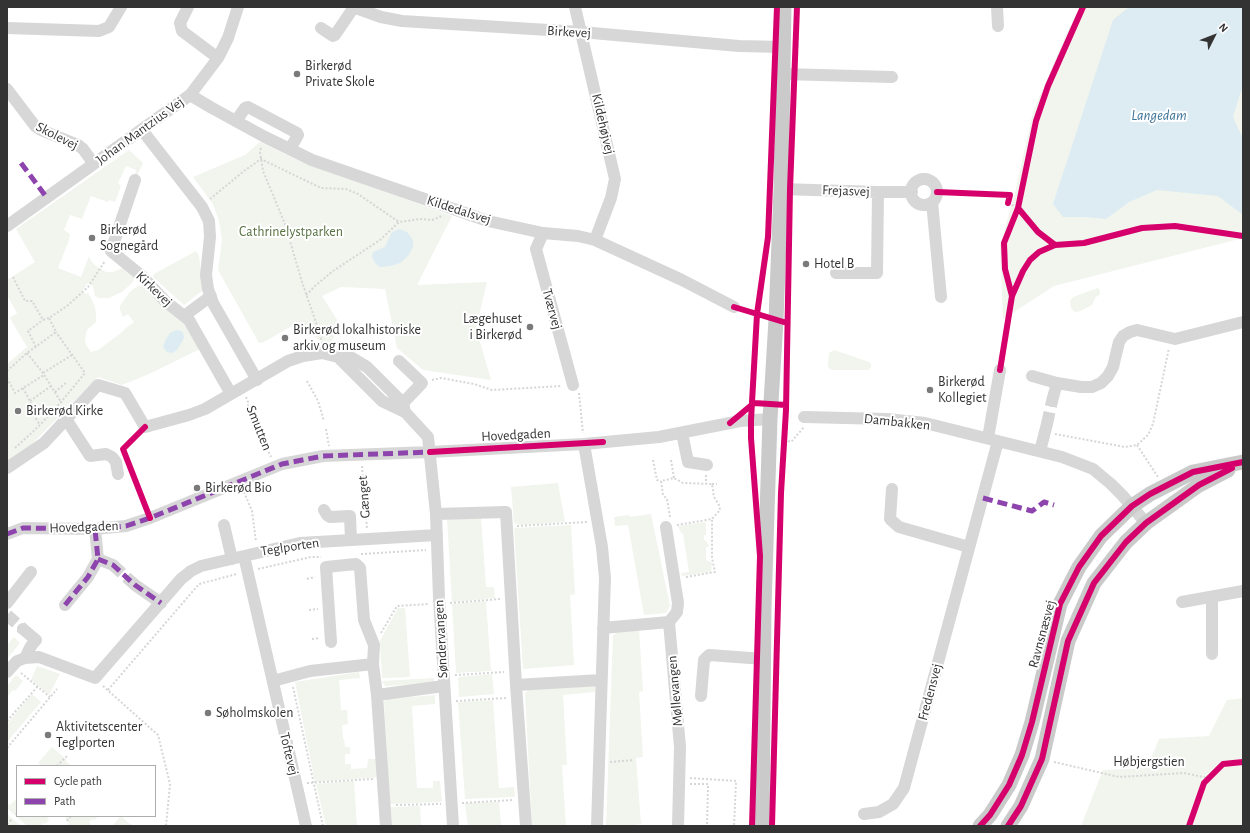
<!DOCTYPE html>
<meta charset="utf-8">
<style>
body{margin:0}
#map{position:relative;width:1250px;height:833px;overflow:hidden;background:#fff;font-family:"Alegreya Sans",sans-serif}
canvas{display:block}
.frame{position:absolute;inset:0;border:8px solid #333;pointer-events:none}
.legend{position:absolute;left:16px;top:765px;width:140px;height:52px;box-sizing:border-box;background:#fff;border:1px solid #adadad;margin:0;padding:5px 7px;list-style:none;font-size:12px;color:#333}
.legend li{display:flex;align-items:center;gap:8px;height:20px}
.legend b{width:20px;border:1px solid #adadad}
.north{position:absolute;left:1194px;top:16px;width:40px;height:40px;-webkit-text-stroke:3px #fff;paint-order:stroke;rotate:48deg;font-size:11px;font-weight:700;line-height:16px;text-align:center;color:#333}
.north::after{content:'';display:block;margin:auto;width:14px;height:18px;background:#333;clip-path:polygon(50% 0,100% 100%,50% 72%,0 100%)}
</style>
<div id="map">
<canvas width="1250" height="833"></canvas>
<div class="frame"></div>
<ul class="legend">
<li><b style="height:5px;background:#d6006c"></b>Cycle path</li>
<li><b style="height:5px;background:#8e44ad"></b>Path</li>
</ul>
<div class="north">N</div>
</div>
<script>
const g = document.querySelector('canvas').getContext('2d');
g.lineJoin = 'round';
function fillPath(path, color) { g.fillStyle = color; g.fill(path, 'evenodd'); }
const poly = rows => new Path2D(rows.map(r => 'M' + r).join(''));
function trace(path, color, width, dash) { g.strokeStyle = color; g.lineWidth = width; g.lineCap = dash ? 'butt' : 'round'; g.setLineDash(dash || []); g.stroke(path); }
function label(font, color, halo, rows, align = 'center') {
  g.font = font + ' "Alegreya Sans",sans-serif'; g.lineWidth = 4; g.setLineDash([]); g.textBaseline = 'middle'; g.strokeStyle = halo; g.fillStyle = color; for (const [text, x, y, turn = 0] of rows) {
    g.save(); g.translate(x, y); g.rotate((+turn || 0) * Math.PI / 180); g.textAlign = isNaN(turn) ? turn : align; if (halo) g.strokeText(text, 0, 0); g.fillText(text, 0, 0); g.restore();
  }
}
const green = poly([
 [1080,7,1243,7,1243,238,1054,286,1003,319,1000,245,1015,193,1033,112,1068,30],
 [260,142,295,159,452,216,417,285,487,282,476,328,491,380,423,370,397,348,385,289,341,287,322,296,341,326,330,343,319,340,313,335,307,335,299,322,264,342,259,343,218,270,222,240,219,221,213,204,193,177,245,155],
 [129,150,143,163,137,176,135,175,136,170,126,166,118,183,121,186,115,202,109,200,108,202,91,196,82,219,70,215,64,230,70,234,69,240,58,268,81,277,89,256,91,261,96,266,106,272,113,272,125,267,135,275,133,282,122,292,109,298,99,298,95,296,93,286,88,283,82,291,86,294,88,293,91,298,95,307,96,315,96,322,87,330,85,339,86,345,91,352,98,350,121,333,126,328,134,322,128,314,123,317,120,310,120,306,129,293,133,289,144,284,182,316,200,349,149,374,122,385,98,377,32,444,7,462,7,364,27,347,10,318,17,313,7,295,7,280,35,262,16,229],
 [196,251,199,256,203,290,184,305,153,277,154,274],
 [1098,288,1100,291,1100,294,1095,298,1092,305,1080,311,1075,312,1071,308,1070,301,1073,297],
 [834,350,869,362,871,364,871,367,869,370,832,370,829,368,828,366,829,353],
 [558,483,565,522,519,525,518,524,514,523,511,487],
 [651,514,670,606,666,613,644,615,628,525,615,526,614,517,629,515,630,517],
 [447,518,481,518,486,587,494,587,495,598,452,602],
 [704,522,706,523,706,535,704,535,704,540,707,542,709,547,706,547,706,560,712,563,711,572,682,576,681,573,689,572,683,534,680,531,678,526],
 [571,525,575,594,570,595,574,665,523,669,514,528],
 [486,601,491,671,456,673,452,604],
 [398,608,405,608,410,677,382,678,380,641],
 [639,629,643,691,639,692,643,757,636,758,641,824,634,825,634,826,606,826,613,636,618,631],
 [14,637,20,643,7,659,7,645],
 [37,666,60,674,49,695,31,680],
 [359,672,360,678,339,680,341,710,347,710,348,724,342,725,343,739,344,739,345,747,350,747,350,754,345,754,345,764,351,764,351,769,367,768,368,759,380,759,381,777,315,782,295,682],
 [492,674,494,694,459,697,458,677],
 [16,675,23,681,15,691,13,690,7,697,7,686],
 [434,678,434,683,388,686,388,687,384,685,382,681],
 [595,686,595,692,563,695,567,765,562,765,566,826,532,826,525,693,529,689],
 [32,694,41,702,7,742,7,724],
 [435,695,435,704,412,706,417,788,433,788,433,781,440,781,442,802,390,804,384,702,386,699],
 [1243,698,1243,826,1081,826,1103,770,1147,768,1159,739,1209,736,1227,700],
 [493,700,499,788,514,787,515,797,465,799,458,702],
 [52,747,67,760,66,761,71,766,42,766,38,763],
 [354,781,357,826,326,826,316,784],
 [17,798,17,816,49,816,47,818,49,820,45,824,43,823,40,826,27,826,7,808,7,806,9,804,10,805],
 [499,802,501,826,468,826,465,803],
 [420,806,421,826,392,826,391,807],
 [7,814,21,826,7,826],
 [67,816,98,816,95,820,92,819,89,822,91,824,89,826,66,826,69,823,65,819],
 [121,816,132,826,112,826]
]);
const water = poly([
 [1129,7,1243,7,1243,89,1241,91,1233,117,1243,139,1243,215,1218,196,1157,190,1129,202,1106,219,1085,217,1063,217,1053,204,1113,20],
 [399,229,407,232,413,240,413,247,408,256,400,263,390,266,380,267,375,263,372,257,373,252,385,247,392,232],
 [177,330,183,332,184,338,181,343,177,350,172,353,167,352,163,347,165,341,170,333]
]);
const minorTunnel = poly([
 [1047,424,1052,401],
 [113,565,135,585],
 [7,615,23,629]
]);
const path = poly([
 [261,148,260,152,263,171,285,224,302,282,320,334,322,343],
 [210,199,244,171,261,159,321,188,346,189,358,194,399,222],
 [1008,203,1018,208],
 [13,277,25,301,32,301,43,320,49,318],
 [306,295,315,286,333,271,380,240,399,222,420,219,432,220,440,217,441,215],
 [36,347,28,331,43,320],
 [27,353,43,373,61,402],
 [7,371,27,353,56,332,49,318,67,306,88,287,105,261],
 [43,373,72,355],
 [7,378,15,393,44,375],
 [432,380,441,378,474,384,492,390,562,386],
 [307,381,318,401,324,421],
 [23,388,34,409,31,411,40,425],
 [55,392,67,382],
 [579,393,583,433],
 [246,397,248,402,248,409,271,457],
 [30,401,51,386],
 [326,429,329,446],
 [1055,434,1125,447,1137,445,1148,435,1153,424,1169,348],
 [788,441,791,442,804,427],
 [1137,445,1158,477],
 [15,448,39,426,61,402,85,373,56,332],
 [653,460,657,480,661,481],
 [671,460,674,478],
 [362,466,367,529],
 [706,475,706,484],
 [712,484,717,484],
 [244,492,252,511,256,542],
 [670,517,667,499,663,495,661,481,674,478,683,483,712,484,714,497,719,505,720,510,712,519,677,525],
 [517,526,587,522],
 [361,554,426,550],
 [258,569,311,557,321,557],
 [686,577,715,572,712,558,712,519],
 [307,579,315,577],
 [450,603,500,599],
 [309,610,318,609],
 [381,633,397,606,428,604],
 [312,639,320,638],
 [21,673,50,697],
 [455,675,504,672],
 [103,686,158,735,170,784,166,826],
 [293,687,323,826],
 [108,690,199,584,237,574],
 [456,701,506,698],
 [7,721,38,686],
 [7,748,57,689],
 [610,762,634,760],
 [1054,762,1119,777,1184,773,1208,778],
 [57,766,68,755],
 [690,778,736,781,734,826],
 [307,783,373,779],
 [690,784,708,784,707,826],
 [462,803,513,800],
 [396,805,441,804],
 [16,815,17,813],
 [67,821,71,816],
 [7,824,12,819],
 [130,826,131,825]
]);
const minor = poly([
 [188,7,180,23,182,31,218,58],
 [353,7,381,17,402,21,581,32,739,46,783,47],
 [575,7,615,179,611,198,595,240],
 [997,7,998,26],
 [7,28,99,31,109,27,121,7],
 [321,28,333,36,335,35,354,7],
 [783,74,892,77],
 [7,89,35,126,41,130,78,145,83,149,94,164],
 [190,95,212,108,265,137,312,160,488,221,543,233,578,236,595,240,682,280,734,307],
 [236,121,245,108,248,107,297,133,298,135,290,149],
 [142,130,202,207,209,221,210,237,206,275,208,289,213,303,257,380],
 '911 192a13 13 0 1 1 26 0a13 13 0 1 1-26 0Z',
 [135,180,111,251,143,277,165,301,189,320,231,394],
 [781,189,878,192,912,192],
 [932,202,941,297],
 [7,226,190,95,218,58,228,38,238,7],
 [543,233,536,249,573,385],
 [836,273,877,273,878,192],
 [184,316,211,296],
 [338,357,382,401,405,412,428,437,436,514,439,598,453,826],
 [399,361,422,383,403,403],
 [1032,376,1057,383,1081,387,1092,387,1101,383,1108,376,1113,367,1119,342,1123,336,1130,332,1137,330,1175,339,1243,322],
 [1052,401,1057,383],
 [804,417,887,419,925,423,1062,457,1093,469,1111,484,1122,495,1146,523],
 [66,419,90,456,106,454,112,457,116,462,118,474],
 [682,433,688,462,707,465],
 [988,438,1000,370],
 [584,444,602,547,605,578,597,826],
 [1040,451,1047,424],
 [7,468,44,443,98,385,125,393,145,427,189,415,205,409,288,361,303,356,322,353,338,357,352,358,367,367,403,403,405,412],
 [892,489,890,519,899,527,969,547],
 [324,510,327,515,330,517,350,516,351,540],
 [436,514,506,512,516,685,526,826],
 [224,525,232,559],
 [666,527,678,603,677,612,669,622],
 [7,534,23,528,95,529,126,526,150,518,282,464,323,456,430,452,584,444,659,437,740,421,770,419],
 [244,556,306,826],
 [98,559,113,565],
 [135,585,161,603],
 [1212,597,1212,654],
 [1182,602,1243,591],
 [7,603,31,572],
 [65,605,88,577,98,559,95,529],
 [603,628,669,622,680,747,678,826],
 [23,629,36,640,31,646,25,658],
 [331,642,326,567,356,564,360,568,364,620,374,645,373,664],
 [7,672,17,661,25,658,39,657,95,678,181,579,191,571,201,566,300,543,437,535],
 [273,681,310,671,373,664,377,695,386,826],
 [516,685,601,680],
 [377,695,444,686],
 [701,696,704,660,709,655,764,659],
 [864,814,879,812,893,804,904,788,998,441]
]);
const major = poly([
 [762,826,764,607,770,419,776,320,781,189,784,7],
 [980,826,990,815,1009,785,1022,755,1032,722,1060,604,1079,567,1101,536,1132,506,1150,494,1193,472,1243,462],
 [1008,826,1021,806,1042,759,1068,641,1094,583,1126,542,1146,523,1199,485,1228,470]
]);
const quiet = poly([
 [21,163,47,198],
 [983,498,1032,511,1044,502,1054,505],
 [7,534,23,528,95,529,126,526,150,518,282,464,323,456,430,452],
 [98,559,113,565,135,585,161,603],
 [65,605,88,577,98,559,95,529]
]);
const cycleway = poly([
 [937,192,1010,195,1008,203],
 [1055,245,1038,232,1018,208,1036,121,1048,86,1083,7],
 [1012,296,1005,269,1004,243,1018,208],
 [734,307,787,323],
 [1000,370,1012,296,1023,271,1030,260,1039,252,1055,245,1084,243,1142,228,1175,226,1243,236],
 [730,423,754,403,786,405],
 [145,427,123,449,150,518],
 [430,452,603,442],
 [752,826,760,556,751,438,751,420,757,314,768,237,777,7],
 [772,826,781,493,786,410,790,189,797,7],
 [980,826,990,815,1009,785,1022,755,1032,722,1060,604,1079,567,1101,536,1132,506,1150,494,1193,472,1243,462],
 [1008,826,1021,806,1042,759,1068,641,1094,583,1126,542,1146,523,1199,485,1232,468],
 [1189,826,1204,783,1223,764,1243,762]
]);
const markers = [
 [297,74,4,"#7a7a7a"],
 [92,238,4,"#7a7a7a"],
 [806,264,4,"#7a7a7a"],
 [530,327,4,"#7a7a7a"],
 [285,338,4,"#7a7a7a"],
 [930,390,4,"#7a7a7a"],
 [18,411,4,"#7a7a7a"],
 [197,488,4,"#7a7a7a"],
 [208,713,4,"#7a7a7a"],
 [48,735,4,"#7a7a7a"]
];
const streetNames = [
 ["Birkevej",569,32,4],
 ["Kildehøjvej",603,124,77],
 ["Johan Mantzius Vej",140,131,-36],
 ["Skolevej",57,136,27],
 ["Frejasvej",846,191,2],
 ["Kildedalsvej",459,210,18],
 ["Kirkevej",154,289,44],
 ["Tværvej",552,309,75],
 ["Dambakken",897,422,6],
 ["Smutten",259,428,68],
 ["Hovedgaden",516,435,-3],
 ["Gænget",364,497,-94],
 ["Hovedgaden",84,527,-2],
 ["Teglporten",290,547,-9],
 ["Ravnsnæsvej",1042,634,-75],
 ["Søndervangen",441,639,-93],
 ["Møllevangen",675,691,-95],
 ["Fredensvej",930,692,-75],
 ["Toftevej",289,754,77],
 ["Høbjergstien",1149,762]
];
const poiNames = [
 ["Birkerød",305,66],
 ["Private Skole",305,82],
 ["Birkerød",100,230],
 ["Sognegård",100,246],
 ["Hotel B",814,264],
 ["Lægehuset",522,319,"right"],
 ["i Birkerød",522,335,"right"],
 ["Birkerød lokalhistoriske",293,330],
 ["arkiv og museum",293,346],
 ["Birkerød",938,382],
 ["Kollegiet",938,398],
 ["Birkerød Kirke",26,411],
 ["Birkerød Bio",205,488],
 ["Søholmskolen",216,713],
 ["Aktivitetscenter",56,727],
 ["Teglporten",56,743]
];
const parkNames = [
 ["Cathrinelystparken",291,232]
];
const waterNames = [
 ["Langedam",1159,115]
];
fillPath(green, '#f1f5ed');
fillPath(water, '#ddebf3');
trace(minorTunnel, '#d6d6d6', 12, [12, 6]);
trace(path, '#d6d6d6', 2, [2, 2]);
trace(minor, '#d7d7d7', 12);
trace(major, '#cacaca', 15);
trace(quiet, '#8e44ad', 5, [10, 5]);
trace(cycleway, '#d6006c', 6);
for (const [x, y, r, color] of markers) { const dot = new Path2D(); dot.arc(x, y, r, 0, 2 * Math.PI); g.fillStyle = color; g.fill(dot); trace(dot, '#fff', 1.5); }
label('14px', '#333', '#fff', streetNames);
label('14px', '#333', '#fff', poiNames, 'left');
label('14px', '#56703f', '#fff', parkNames);
label('italic 15px', '#3f7597', '#fff', waterNames);
</script>
